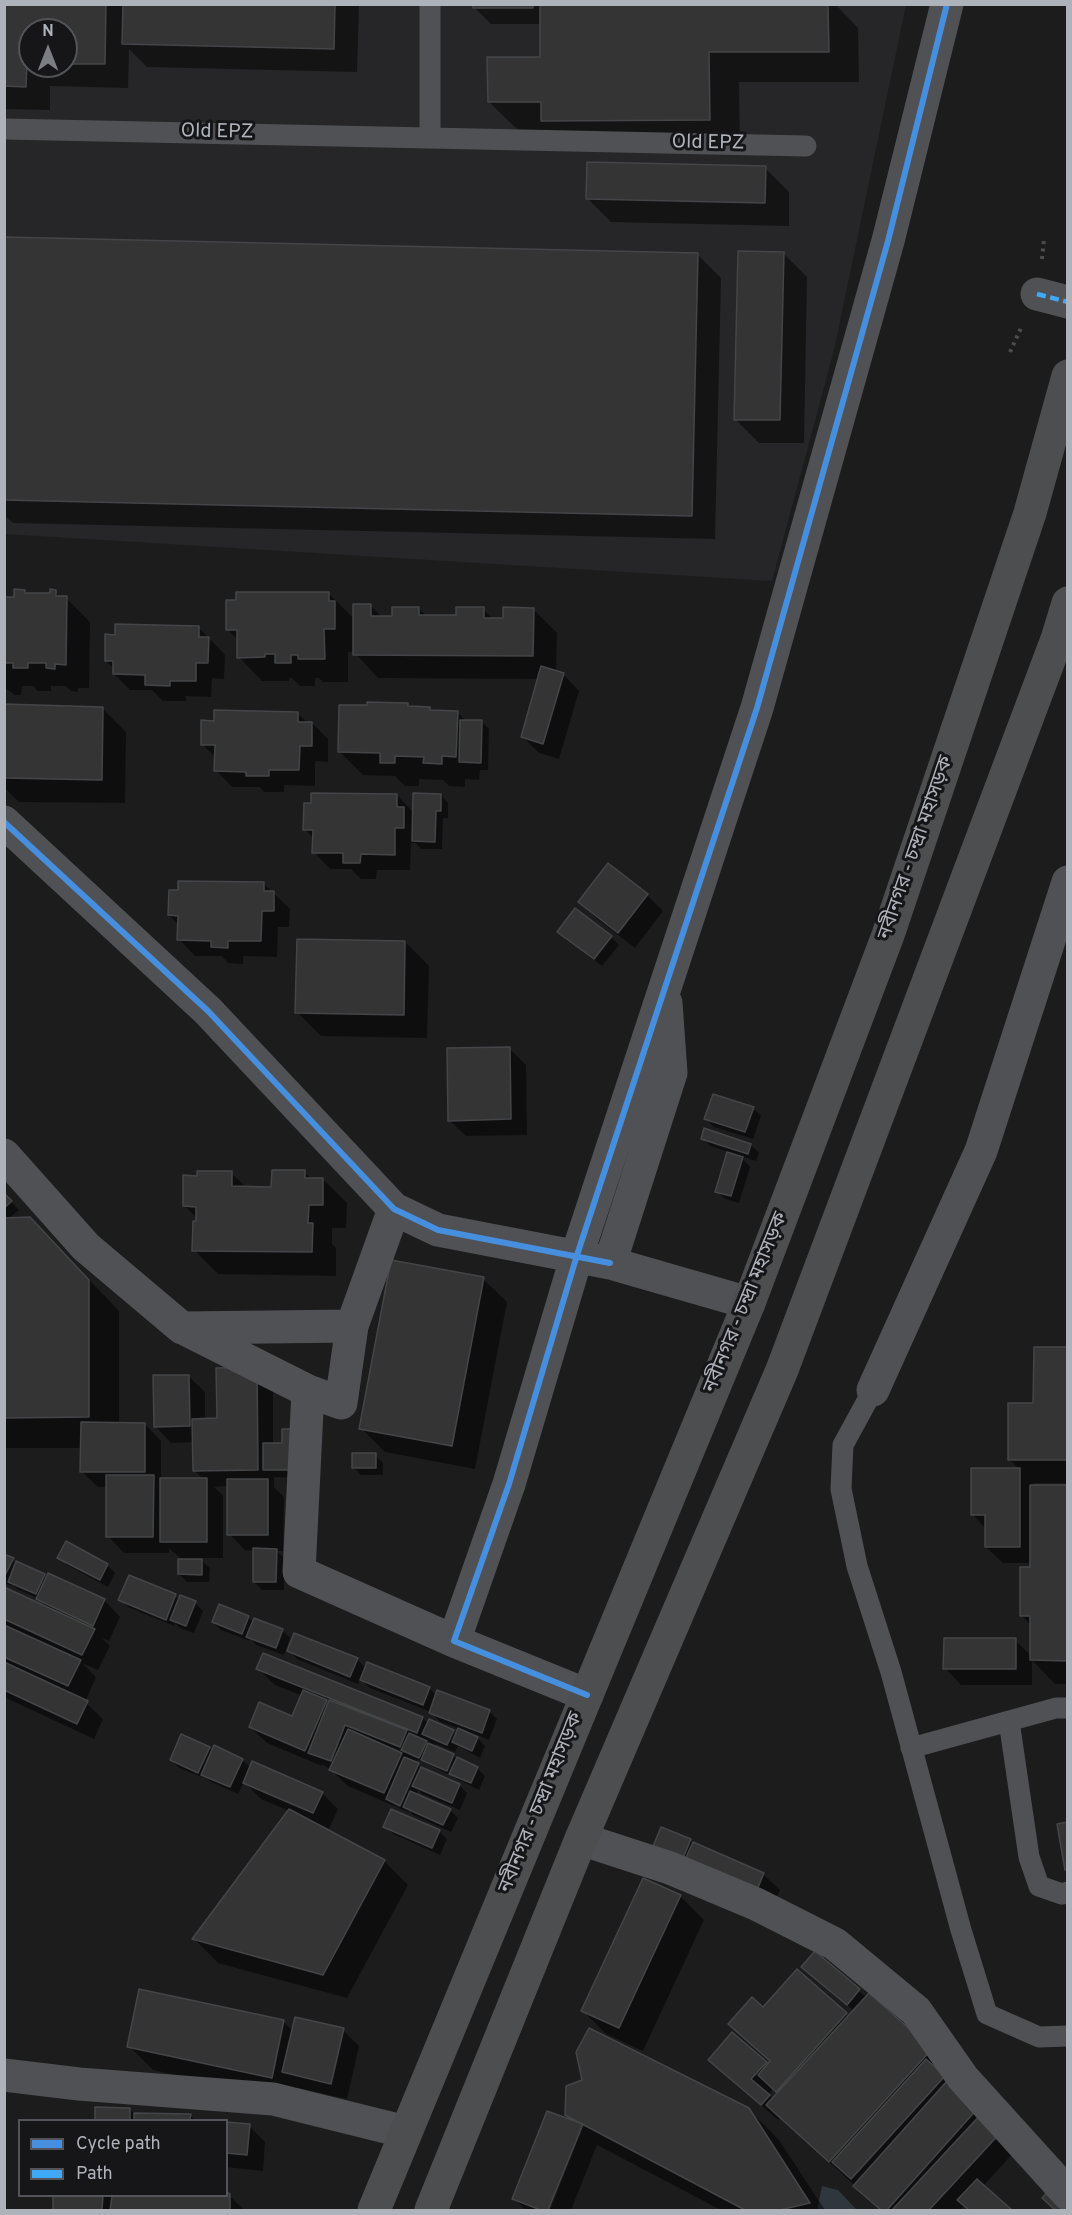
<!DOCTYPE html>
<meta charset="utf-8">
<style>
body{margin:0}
#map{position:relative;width:1072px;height:2215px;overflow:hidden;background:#1c1c1c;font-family:Overpass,sans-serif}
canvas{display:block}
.frame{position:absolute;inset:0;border:6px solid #aeb2bb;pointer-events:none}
.legend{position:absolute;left:18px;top:2119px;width:210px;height:78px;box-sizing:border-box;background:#161618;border:2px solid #535459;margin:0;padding:8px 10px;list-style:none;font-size:18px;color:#aeb2bb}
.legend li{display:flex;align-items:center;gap:12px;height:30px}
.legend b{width:30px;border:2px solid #535459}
.north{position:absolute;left:18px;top:18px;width:60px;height:60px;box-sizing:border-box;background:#161618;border:2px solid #535459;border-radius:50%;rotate:0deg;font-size:16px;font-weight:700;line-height:24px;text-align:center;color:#aeb2bb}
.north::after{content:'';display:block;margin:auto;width:21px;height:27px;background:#7b7e83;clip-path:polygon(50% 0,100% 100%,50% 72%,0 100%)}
</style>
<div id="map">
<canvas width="1072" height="2215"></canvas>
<div class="frame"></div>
<ul class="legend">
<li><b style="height:8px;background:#468fdf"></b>Cycle path</li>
<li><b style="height:8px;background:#3fa9f5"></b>Path</li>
</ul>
<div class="north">N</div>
</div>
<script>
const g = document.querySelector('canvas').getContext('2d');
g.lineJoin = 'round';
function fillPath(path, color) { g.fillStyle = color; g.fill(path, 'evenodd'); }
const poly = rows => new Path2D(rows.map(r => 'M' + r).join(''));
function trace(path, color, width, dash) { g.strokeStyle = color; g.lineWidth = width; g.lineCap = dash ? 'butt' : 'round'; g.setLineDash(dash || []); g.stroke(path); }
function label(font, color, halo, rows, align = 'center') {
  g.font = font + ' Overpass,"Noto Sans Bengali",sans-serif'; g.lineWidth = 6; g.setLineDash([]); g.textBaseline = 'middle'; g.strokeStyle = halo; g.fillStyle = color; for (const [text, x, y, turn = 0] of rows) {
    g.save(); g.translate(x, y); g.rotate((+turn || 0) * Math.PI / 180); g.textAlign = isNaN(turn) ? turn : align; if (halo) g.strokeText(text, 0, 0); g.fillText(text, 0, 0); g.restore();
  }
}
const built = poly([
 [4,5,906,5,834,350,772,581,5,534],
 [30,30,66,30,66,66,30,66]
]);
const water = poly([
 [822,2186,838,2190,857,2210,817,2210]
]);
const shadow = poly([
 [4,4,359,4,357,72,147,67,129,49,128,88,50,86,50,110,4,109],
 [30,30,66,30,66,66,30,66],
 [474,4,848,4,836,5,858,28,859,82,739,82,740,150,520,132,489,102,542,59,541,24,491,24,474,7],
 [765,168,789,192,789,226,611,222,587,198],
 [4,238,697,254,721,278,715,539,13,523,4,515],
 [783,253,807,277,804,443,759,443,735,419],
 [25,591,28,595,51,595,55,591,61,598,66,598,90,622,89,688,78,688,78,692,71,691,66,686,51,686,51,691,38,691,33,686,22,686,21,695,15,695,4,687,4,595,8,599,15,599],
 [328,593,354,619,371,606,383,618,393,618,418,608,426,616,457,616,483,609,494,620,504,620,533,609,557,633,556,672,563,674,579,691,559,759,539,753,523,737,539,679,378,678,354,652,348,652,348,682,323,682,319,678,315,678,315,686,300,686,292,678,289,678,289,681,262,681,239,657,239,641,228,630],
 [198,627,225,655,224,679,212,678,211,697,186,696,186,701,163,701,152,690,130,690,114,674,114,669,106,661],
 [407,704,410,708,429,708,433,712,457,712,466,721,481,721,489,729,488,770,480,770,479,780,465,779,465,787,449,786,443,780,419,779,419,786,405,786,395,776,363,775,339,751],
 [4,706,102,708,126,732,125,803,19,802,4,787],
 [298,714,308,723,312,723,328,739,328,762,315,761,315,786,284,785,284,792,264,792,260,787,232,787,216,770,216,758,203,745],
 [397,795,414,813,441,795,448,803,448,818,443,818,442,849,421,849,416,843,411,843,410,870,377,870,376,879,361,879,351,869,330,869,314,852,314,839,305,829],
 [264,884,290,909,289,927,278,927,277,957,243,956,243,964,228,963,222,956,195,956,179,939,179,925,169,915],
 [647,895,663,911,635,948,596,918,580,902],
 [559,932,611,937,619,945,602,966],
 [405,942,429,966,427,1038,321,1036,297,1012],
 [510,1049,526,1065,527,1135,466,1136,449,1120],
 [753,1108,761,1116,753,1139,714,1127,706,1119],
 [702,1138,751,1145,759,1153,756,1161,740,1156,750,1167,739,1203,725,1199,717,1191,729,1152,710,1146],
 [304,1172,312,1179,323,1179,347,1203,346,1228,332,1228,332,1244,336,1248,336,1276,218,1274,194,1250,197,1218,184,1205,198,1178,231,1173,247,1188,273,1189],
 [4,1194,19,1210,8,1219,60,1249,119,1311,119,1424,145,1424,161,1441,161,1479,203,1479,194,1470,194,1442,171,1443,155,1426,188,1376,205,1392,205,1420,218,1419,218,1369,273,1385,273,1445,304,1478,274,1477,274,1487,284,1497,283,1551,277,1551,284,1558,284,1590,262,1590,254,1582,255,1551,245,1550,229,1534,229,1486,214,1487,223,1495,223,1558,199,1558,210,1568,209,1582,187,1582,179,1574,180,1558,169,1548,169,1553,124,1553,108,1536,108,1487,98,1487,81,1471,82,1448,4,1448],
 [483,1279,507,1302,475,1469,385,1452,361,1428],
 [1068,1349,1068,1483,1033,1483,1035,1486,1068,1487,1068,1684,1055,1684,1032,1660,1032,1685,961,1685,945,1668,1015,1640,1031,1656,1031,1625,1021,1615,1032,1563,1003,1563,986,1547,986,1529,973,1515,1019,1469,1009,1459,1034,1405],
 [375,1455,383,1463,383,1475,361,1475,353,1467],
 [4,1556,47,1578,104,1600,120,1617,109,1641,102,1638,110,1646,98,1670,82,1663,96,1677,85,1702,103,1719,94,1739,4,1697,4,1588,47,1608,38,1598,17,1589,13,1585,12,1586,4,1583],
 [59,1557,107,1565,115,1573,108,1587,67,1565],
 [129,1577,175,1596,180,1600,195,1603,203,1611,194,1633,180,1628,175,1623,174,1626,128,1607,120,1599],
 [248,1617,254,1623,282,1630,290,1638,284,1655,256,1645,251,1639,250,1641,221,1630,213,1622],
 [289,1651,357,1659,366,1668,429,1688,437,1696,489,1711,497,1719,489,1740,473,1733,485,1746,480,1758,458,1746,455,1752,436,1744,434,1747,477,1768,485,1776,479,1790,428,1764,417,1760,416,1764,422,1769,459,1785,467,1793,460,1810,422,1794,418,1790,416,1795,450,1810,458,1818,451,1832,413,1815,409,1811,408,1812,348,1786,332,1771,322,1764,322,1766,267,1743,250,1727,293,1718,303,1696,275,1685,258,1669,264,1655,423,1718,429,1724,453,1732,457,1735,460,1729,439,1721,431,1712,370,1688,360,1679,358,1684,297,1659],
 [209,1748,213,1752,242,1760,251,1768,322,1793,338,1809,329,1829,319,1824,318,1826,384,1861,408,1885,347,1998,218,1963,194,1939,289,1811,261,1799,244,1782,238,1794,211,1782,207,1779,179,1768,171,1760],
 [385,1826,439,1831,447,1839,440,1855,393,1834],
 [690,1840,694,1844,763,1874,780,1890,770,1912,660,1858],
 [644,1880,680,1896,704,1920,643,2051,606,2034,582,2010],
 [815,1953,867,1998,869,1995,1018,2148,983,2186,1010,2210,970,2210,965,2205,960,2210,881,2210,781,2117,778,2120,710,2060,732,2034,768,2065,771,2063,730,2024,763,2009,797,1971,849,2017,854,2011,811,1975],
 [773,2089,778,2094,773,2100,768,2095],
 [283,2021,293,2031,343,2030,359,2046,347,2099,298,2088,296,2101,153,2070,129,2046],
 [97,2109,130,2109,135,2115,190,2115,195,2120,97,2120],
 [748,2109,779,2140,825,2210,721,2210,597,2145,571,2210,550,2210,581,2132,578,2132,547,2210,526,2210,514,2199,576,2123,567,2114],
 [226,2124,249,2126,265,2142,263,2171,226,2167],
 [226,2192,244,2210,55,2210,55,2196,226,2196]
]);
const building = poly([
 [4,4,106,4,105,64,66,64,66,30,30,30,30,63,27,63,26,87,4,86,4,4],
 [123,4,335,4,334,49,122,44,123,4],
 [473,4,533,4,533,8,473,8,473,4],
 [540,4,828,4,829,52,709,52,710,120,541,121,541,102,488,102,487,57,540,57,540,4],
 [587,162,766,166,765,203,586,199,587,162],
 [4,237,698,253,692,516,4,500,4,237],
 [738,251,784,252,780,420,734,420,738,251],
 [14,589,25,590,25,593,50,593,50,589,56,590,56,596,67,596,66,665,55,664,55,669,46,668,46,663,28,663,28,668,13,668,13,663,4,663,4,597,14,597,14,589],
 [236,592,329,592,329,601,335,601,335,629,324,629,325,659,298,659,298,655,291,655,291,663,275,663,275,654,265,654,265,657,237,658,237,630,226,630,226,600,236,600,236,592],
 [353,604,371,604,371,616,392,616,392,607,419,607,419,615,456,615,456,607,484,607,484,618,503,618,503,607,534,608,533,656,353,655,353,604],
 [115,624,199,626,199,637,209,637,208,663,196,663,196,681,170,681,170,686,145,685,145,675,113,674,113,661,105,661,105,634,115,635,115,624],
 [541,666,564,673,543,744,521,737,541,666],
 [367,702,408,703,408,706,430,707,430,710,458,711,456,757,442,756,442,764,423,763,424,757,395,756,395,763,380,763,380,753,338,752,339,705,367,705,367,702],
 [4,704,103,707,102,780,4,778,4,704],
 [214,710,298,712,298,722,312,722,312,746,300,746,299,770,269,770,269,776,246,776,246,772,214,771,215,745,201,745,201,720,214,721,214,710],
 [460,720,482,720,481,763,459,762,460,720],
 [311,793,397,794,397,807,404,807,404,828,395,828,395,855,361,854,360,863,343,863,343,853,312,853,313,830,303,830,304,803,311,803,311,793],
 [413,793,441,794,441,811,436,811,435,842,412,841,413,793],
 [608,863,648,894,618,933,578,902,608,863],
 [178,881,264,882,264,891,274,891,274,911,262,911,261,941,228,941,228,948,211,947,211,941,177,940,178,916,168,915,169,890,178,890,178,881],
 [575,908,612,936,594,959,557,932,575,908],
 [297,939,405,941,404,1015,295,1013,297,939],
 [510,1047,511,1119,448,1121,447,1048,510,1047],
 [713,1094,754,1107,745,1132,704,1119,713,1094],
 [704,1128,751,1144,748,1154,701,1139,704,1128],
 [727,1152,743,1157,731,1196,715,1192,727,1152],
 [272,1170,305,1170,305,1178,323,1178,323,1205,309,1205,308,1223,313,1223,312,1252,192,1251,193,1221,196,1221,196,1207,183,1206,183,1175,197,1176,197,1171,232,1171,232,1186,271,1187,272,1170],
 [4,1193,12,1201,4,1208,4,1193],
 [30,1217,89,1280,89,1417,4,1418,4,1218,30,1217],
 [391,1260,484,1277,452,1446,359,1429,391,1260],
 [1034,1347,1068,1347,1068,1460,1008,1460,1008,1403,1033,1403,1034,1347],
 [257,1367,258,1470,193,1471,192,1419,217,1418,216,1368,257,1367],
 [153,1375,189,1375,190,1426,154,1427,153,1375],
 [81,1422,145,1423,145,1472,80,1472,81,1422],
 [282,1429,296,1429,296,1470,263,1470,263,1443,282,1443,282,1429],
 [352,1453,376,1453,376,1468,352,1468,352,1453],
 [971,1468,1020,1468,1020,1547,985,1547,985,1515,971,1515,971,1468],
 [106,1475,154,1475,153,1537,106,1537,106,1475],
 [160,1478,207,1478,207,1542,160,1542,160,1478],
 [227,1479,268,1479,268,1535,227,1535,227,1479],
 [1030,1485,1068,1485,1068,1661,1030,1660,1030,1616,1020,1616,1020,1567,1030,1567,1030,1485],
 [66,1541,108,1564,100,1580,57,1558,66,1541],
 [253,1548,277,1549,276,1582,253,1582,253,1548],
 [4,1554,14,1558,4,1577,4,1554],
 [178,1559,202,1559,202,1575,178,1574,178,1559],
 [16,1561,45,1574,36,1594,8,1582,16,1561],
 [48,1573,105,1599,93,1626,36,1599,48,1573],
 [129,1575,176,1594,166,1620,118,1600,129,1575],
 [4,1587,95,1629,82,1655,4,1619,4,1587],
 [180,1595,196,1601,186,1626,170,1620,180,1595],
 [219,1604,249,1616,242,1634,212,1622,219,1604],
 [254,1618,283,1629,276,1648,246,1637,254,1618],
 [4,1625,81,1660,68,1686,4,1657,4,1625],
 [294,1633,358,1658,350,1677,287,1651,294,1633],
 [944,1638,1016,1638,1016,1669,943,1669,944,1638],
 [263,1653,423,1717,417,1733,256,1669,263,1653],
 [4,1662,88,1701,77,1724,4,1690,4,1662],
 [367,1662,430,1687,423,1705,360,1680,367,1662],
 [303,1690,327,1700,305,1751,249,1727,259,1702,292,1716,303,1690],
 [437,1690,490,1710,482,1733,429,1713,437,1690],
 [329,1700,407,1730,400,1747,345,1725,331,1761,308,1753,329,1700],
 [429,1719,454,1730,447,1745,422,1734,429,1719],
 [458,1728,478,1737,472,1751,452,1742,458,1728],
 [348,1729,402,1753,384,1793,329,1770,348,1729],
 [409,1733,427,1741,419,1758,401,1750,409,1733],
 [181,1734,210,1747,198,1773,170,1760,181,1734],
 [428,1743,454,1754,447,1771,421,1760,428,1743],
 [214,1745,243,1759,230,1787,201,1775,214,1745],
 [404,1757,419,1763,400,1806,386,1799,404,1757],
 [457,1757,478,1767,471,1783,449,1774,457,1757],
 [252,1761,323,1792,313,1813,243,1783,252,1761],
 [421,1767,460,1784,452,1803,412,1786,421,1767],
 [410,1791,451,1809,443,1825,403,1807,410,1791],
 [289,1809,385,1860,323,1975,192,1939,289,1809],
 [391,1809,440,1830,432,1848,383,1827,391,1809],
 [1068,1822,1068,1869,1065,1870,1057,1824,1068,1822],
 [661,1827,691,1839,681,1863,651,1851,661,1827],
 [693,1842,764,1873,754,1897,682,1866,693,1842],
 [643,1878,681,1895,619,2028,581,2011,643,1878],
 [815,1951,860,1989,847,2005,801,1967,815,1951],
 [797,1969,847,2013,776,2092,758,2075,770,2061,728,2024,752,1997,763,2007,797,1969],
 [139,1989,284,2020,272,2078,127,2047,139,1989],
 [869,1993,932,2049,829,2162,766,2105,869,1993],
 [295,2017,344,2028,331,2084,282,2072,295,2017],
 [589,2028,749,2108,810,2203,780,2210,745,2210,565,2115,566,2086,582,2080,576,2052,589,2028],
 [732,2032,767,2062,751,2079,770,2095,761,2105,708,2060,732,2032],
 [926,2059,945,2076,851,2179,832,2162,926,2059],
 [947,2081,978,2108,887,2210,881,2210,853,2186,947,2081],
 [95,2107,130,2108,130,2120,95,2120,95,2107],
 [547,2111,583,2124,548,2210,541,2210,512,2199,547,2111],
 [983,2112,1003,2130,929,2210,892,2210,983,2112],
 [134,2113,191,2114,190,2120,134,2120,134,2113],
 [226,2122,250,2124,247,2155,226,2153,226,2122],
 [977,2179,1012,2210,969,2210,957,2200,977,2179],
 [1053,2185,1068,2198,1068,2210,1055,2210,1042,2198,1053,2185],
 [226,2191,230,2194,230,2210,110,2210,112,2196,226,2196,226,2191],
 [53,2196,103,2196,102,2210,53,2210,53,2196]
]);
const path = poly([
 [1042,259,1044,239],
 [1010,352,1022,326]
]);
const service = poly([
 [430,4,430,137],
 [4,129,806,146],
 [873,1390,843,1445,841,1489,857,1566,891,1672,961,1930,987,2014,1039,2037,1068,2036],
 [1009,1721,1029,1857,1039,1886,1062,1894,1068,1892],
 [911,1748,1056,1708,1068,1708]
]);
const pedestrian = poly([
 [1037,294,1068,302]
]);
const minor = poly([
 [4,822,208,1011,394,1209,438,1230,610,1263],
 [666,1003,671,1073,610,1263,749,1303],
 [4,1155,86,1247,182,1328,352,1326,394,1209],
 [187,1330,308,1391,341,1403,352,1326],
 [873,1390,981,1151,1068,882],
 [308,1391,299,1572,454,1641],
 [587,1695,454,1641,509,1484,577,1255,757,708,888,241,947,4],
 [581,1839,670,1868,756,1904,835,1944,916,2011,963,2078,1068,2194],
 [4,2075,79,2084,273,2099,406,2132]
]);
const trunk = poly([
 [374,2210,749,1303,888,935,1030,513,1068,376],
 [431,2210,581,1839,782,1370,1057,639,1068,603]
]);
const quiet = poly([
 [1037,294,1068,302]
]);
const cycleway = poly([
 [4,822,208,1011,394,1209,438,1230,610,1263],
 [587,1695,454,1641,509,1484,577,1255,757,708,888,241,947,4]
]);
const streetNames = [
 ["Old EPZ",217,133,1],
 ["Old EPZ",708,144,1],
 ["নবীনগর - চন্দ্রা মহাসড়ক",917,848,-71],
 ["নবীনগর - চন্দ্রা মহাসড়ক",747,1303,-68],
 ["নবীনগর - চন্দ্রা মহাসড়ক",542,1803,-68]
];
fillPath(built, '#262628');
fillPath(water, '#2f363d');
fillPath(shadow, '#0007');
fillPath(building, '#343434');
trace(building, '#444548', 1.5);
trace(path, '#4c4d4f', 4, [3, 4.5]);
trace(service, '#505154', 21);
trace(pedestrian, '#505154', 33);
trace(minor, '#505154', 33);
trace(trunk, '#4d4e50', 33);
trace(quiet, '#3fa9f5', 4.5, [9, 4.5]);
trace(cycleway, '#468fdf', 6);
label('20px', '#aeb2bb', '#161618', streetNames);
</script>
